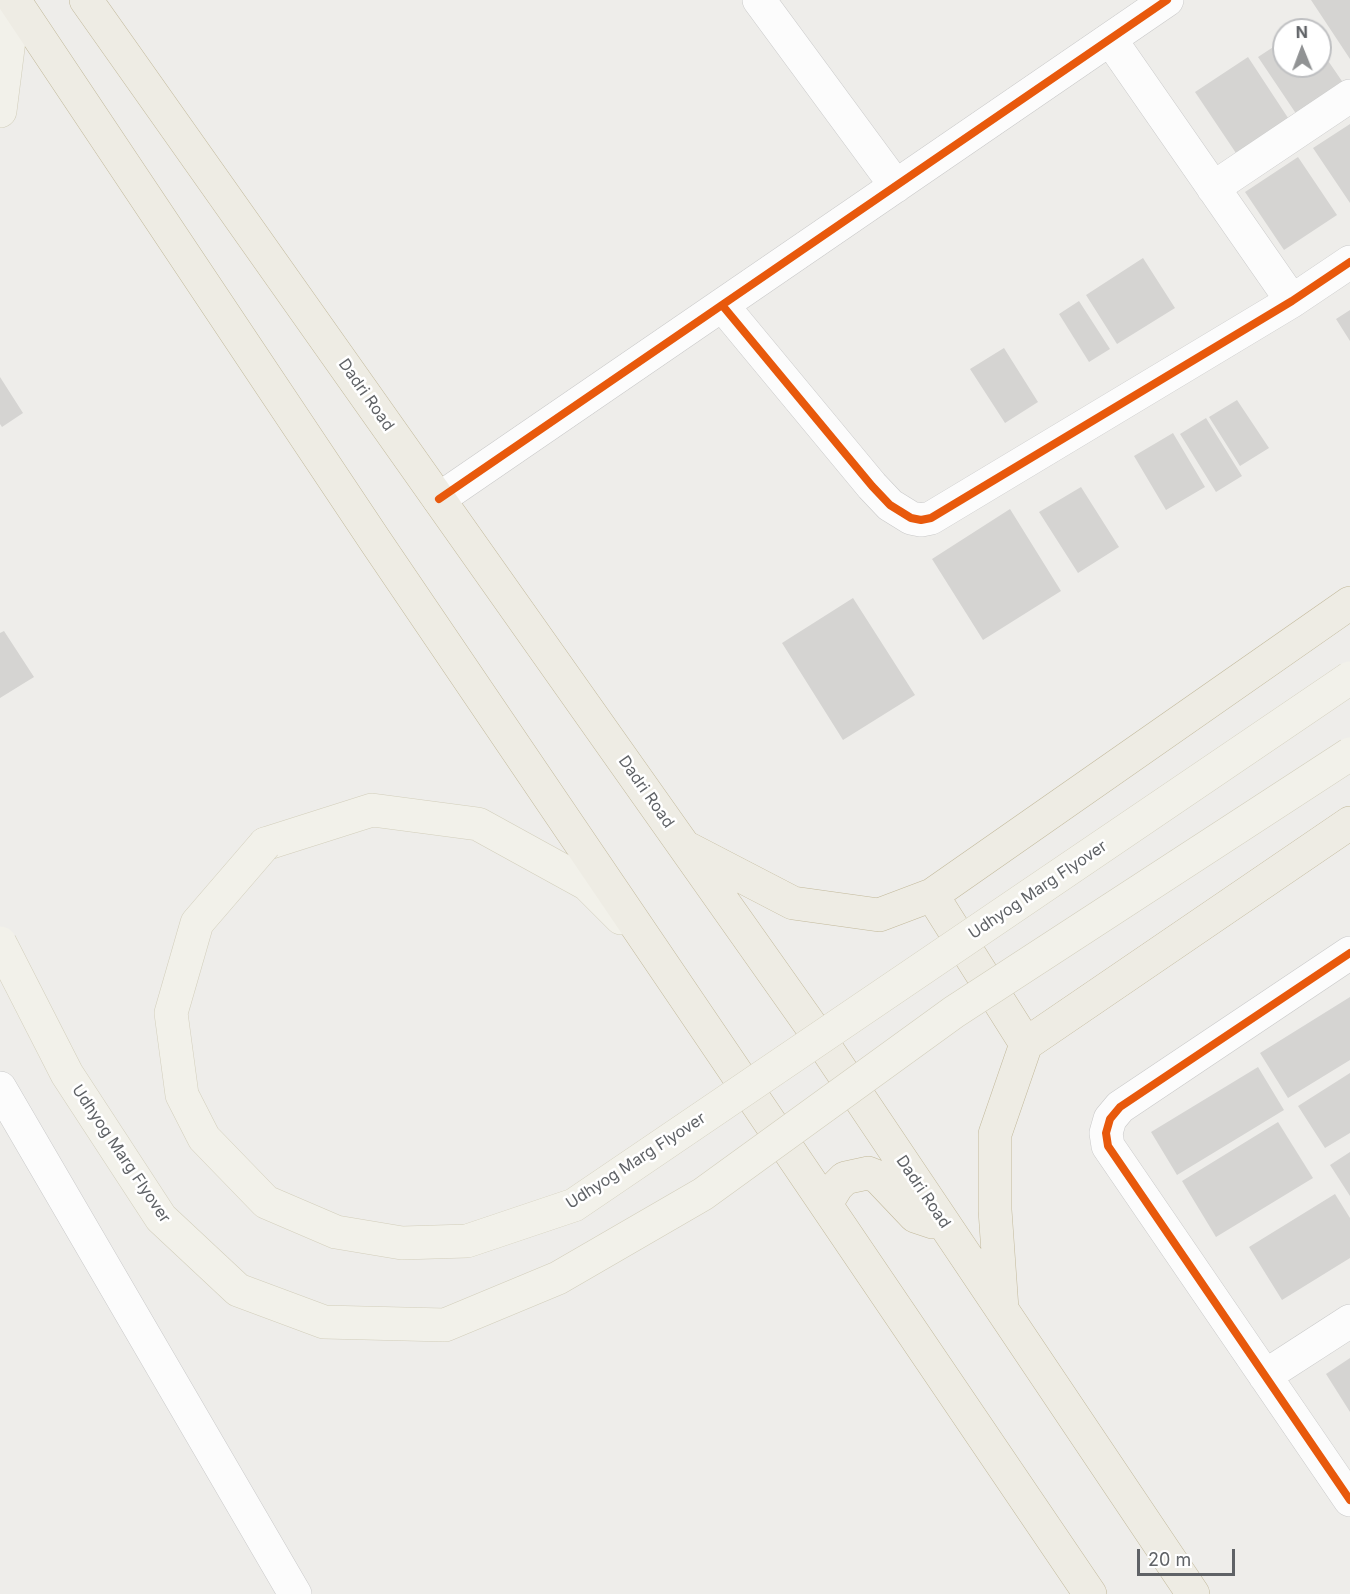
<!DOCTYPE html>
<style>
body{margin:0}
#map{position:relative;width:1350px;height:1594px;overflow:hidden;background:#eeedea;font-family:Inter,sans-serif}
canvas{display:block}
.north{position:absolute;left:1272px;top:18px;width:60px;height:60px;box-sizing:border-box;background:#fff;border:2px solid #bfc0c2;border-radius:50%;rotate:359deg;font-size:16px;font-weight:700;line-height:24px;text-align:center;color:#5f6266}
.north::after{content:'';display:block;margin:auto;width:21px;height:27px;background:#919394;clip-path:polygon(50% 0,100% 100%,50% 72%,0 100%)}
.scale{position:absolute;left:1137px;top:1549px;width:98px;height:27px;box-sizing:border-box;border:3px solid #5f6266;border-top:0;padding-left:8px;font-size:18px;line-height:21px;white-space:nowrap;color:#5f6266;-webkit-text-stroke:4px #fff;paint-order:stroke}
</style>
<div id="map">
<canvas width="1350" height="1594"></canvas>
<div class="north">N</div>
<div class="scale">20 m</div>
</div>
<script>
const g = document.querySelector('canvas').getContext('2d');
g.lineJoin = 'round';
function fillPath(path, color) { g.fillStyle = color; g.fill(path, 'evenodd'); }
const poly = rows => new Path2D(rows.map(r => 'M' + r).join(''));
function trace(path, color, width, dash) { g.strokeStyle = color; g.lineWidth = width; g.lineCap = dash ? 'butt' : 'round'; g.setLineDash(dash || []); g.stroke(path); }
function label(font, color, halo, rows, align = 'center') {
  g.font = font + ' Inter,sans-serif'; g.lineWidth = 5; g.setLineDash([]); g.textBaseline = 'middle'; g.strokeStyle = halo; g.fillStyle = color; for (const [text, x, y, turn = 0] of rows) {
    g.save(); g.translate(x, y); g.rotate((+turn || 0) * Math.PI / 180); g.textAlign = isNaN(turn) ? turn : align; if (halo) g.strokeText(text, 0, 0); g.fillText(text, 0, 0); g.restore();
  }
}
const building = poly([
 [1311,0,1350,0,1350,59],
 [1284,40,1284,66,1320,66,1320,49,1346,87,1299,118,1258,57],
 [1248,57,1294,127,1242,162,1195,92],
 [1350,124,1350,203,1313,148],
 [1298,157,1337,215,1284,250,1245,192],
 [1143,258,1175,308,1117,344,1086,295],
 [1079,301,1110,349,1089,362,1059,314],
 [1350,310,1350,341,1336,319],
 [1004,348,1038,402,1005,423,970,369],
 [0,377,23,413,2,427,0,424],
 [1237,400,1269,448,1240,466,1209,417],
 [1206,418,1242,476,1216,492,1180,434],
 [1173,433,1205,487,1166,510,1134,456],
 [1081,487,1119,547,1078,573,1039,512],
 [1010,509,1061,591,983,640,932,559],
 [853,598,915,695,843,740,782,643],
 [4,631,34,677,0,698,0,633],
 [1350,997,1350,1060,1288,1098,1260,1053],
 [1258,1067,1284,1110,1177,1175,1151,1132],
 [1350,1073,1350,1133,1325,1148,1298,1106],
 [1278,1122,1313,1178,1216,1237,1182,1181],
 [1350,1152,1350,1196,1330,1165],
 [1335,1194,1350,1218,1350,1258,1282,1300,1249,1247],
 [1350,1358,1350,1412,1326,1374]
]);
const minor = poly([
 [759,0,896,186],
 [1110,39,1292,301],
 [1213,188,1350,96],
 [722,305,872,486,890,505,911,518,921,520,931,518,1292,301,1350,262],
 [439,499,1167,0],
 [1350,953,1120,1107,1110,1119,1106,1133,1108,1146,1350,1500],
 [0,1088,295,1594],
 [1265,1376,1350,1321]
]);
const major = poly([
 [0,111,14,1],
 [265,844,372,810,478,824,587,884,621,918]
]);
const highway = poly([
 [14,0,376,542,1090,1594],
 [86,0,816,1033,1193,1594],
 [689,849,793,903,879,915,932,895,1350,603],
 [932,895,1026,1044],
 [826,1204,837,1186,845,1178,868,1173,878,1177,915,1216,933,1222,943,1222],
 [1002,1309,995,1210,995,1134,1026,1044,1350,823]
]);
const majorBridge = poly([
 [265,844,197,923,171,1013,182,1095,204,1138,266,1202,336,1232,402,1243,467,1241,574,1205,1350,678],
 [0,943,67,1074,161,1218,238,1290,324,1322,445,1325,558,1278,703,1194,954,1012,1350,754]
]);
const cycleway = poly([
 [722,305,872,486,890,505,911,518,921,520,931,518,1292,301,1350,262],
 [439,499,1167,0],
 [1350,953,1120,1107,1110,1119,1106,1133,1108,1146,1350,1500]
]);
const streetNames = [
 ["Dadri Road",366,395,55],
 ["Dadri Road",646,792,55],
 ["Udhyog Marg Flyover",1038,890,-34],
 ["Udhyog Marg Flyover",121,1154,56],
 ["Udhyog Marg Flyover",636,1161,-33],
 ["Dadri Road",923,1192,56]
];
fillPath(building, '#d5d4d2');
trace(minor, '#c9c9c9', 34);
trace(major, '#d2cebb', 34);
trace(highway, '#c2b99b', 34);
trace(minor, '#fcfcfc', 33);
trace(major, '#f2f1ea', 33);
trace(highway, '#eeece4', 33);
trace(majorBridge, '#d2cebb', 34, []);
trace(majorBridge, '#f2f1ea', 33);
trace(cycleway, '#e8590c', 8);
label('16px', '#5f6266', '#fff', streetNames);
</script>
